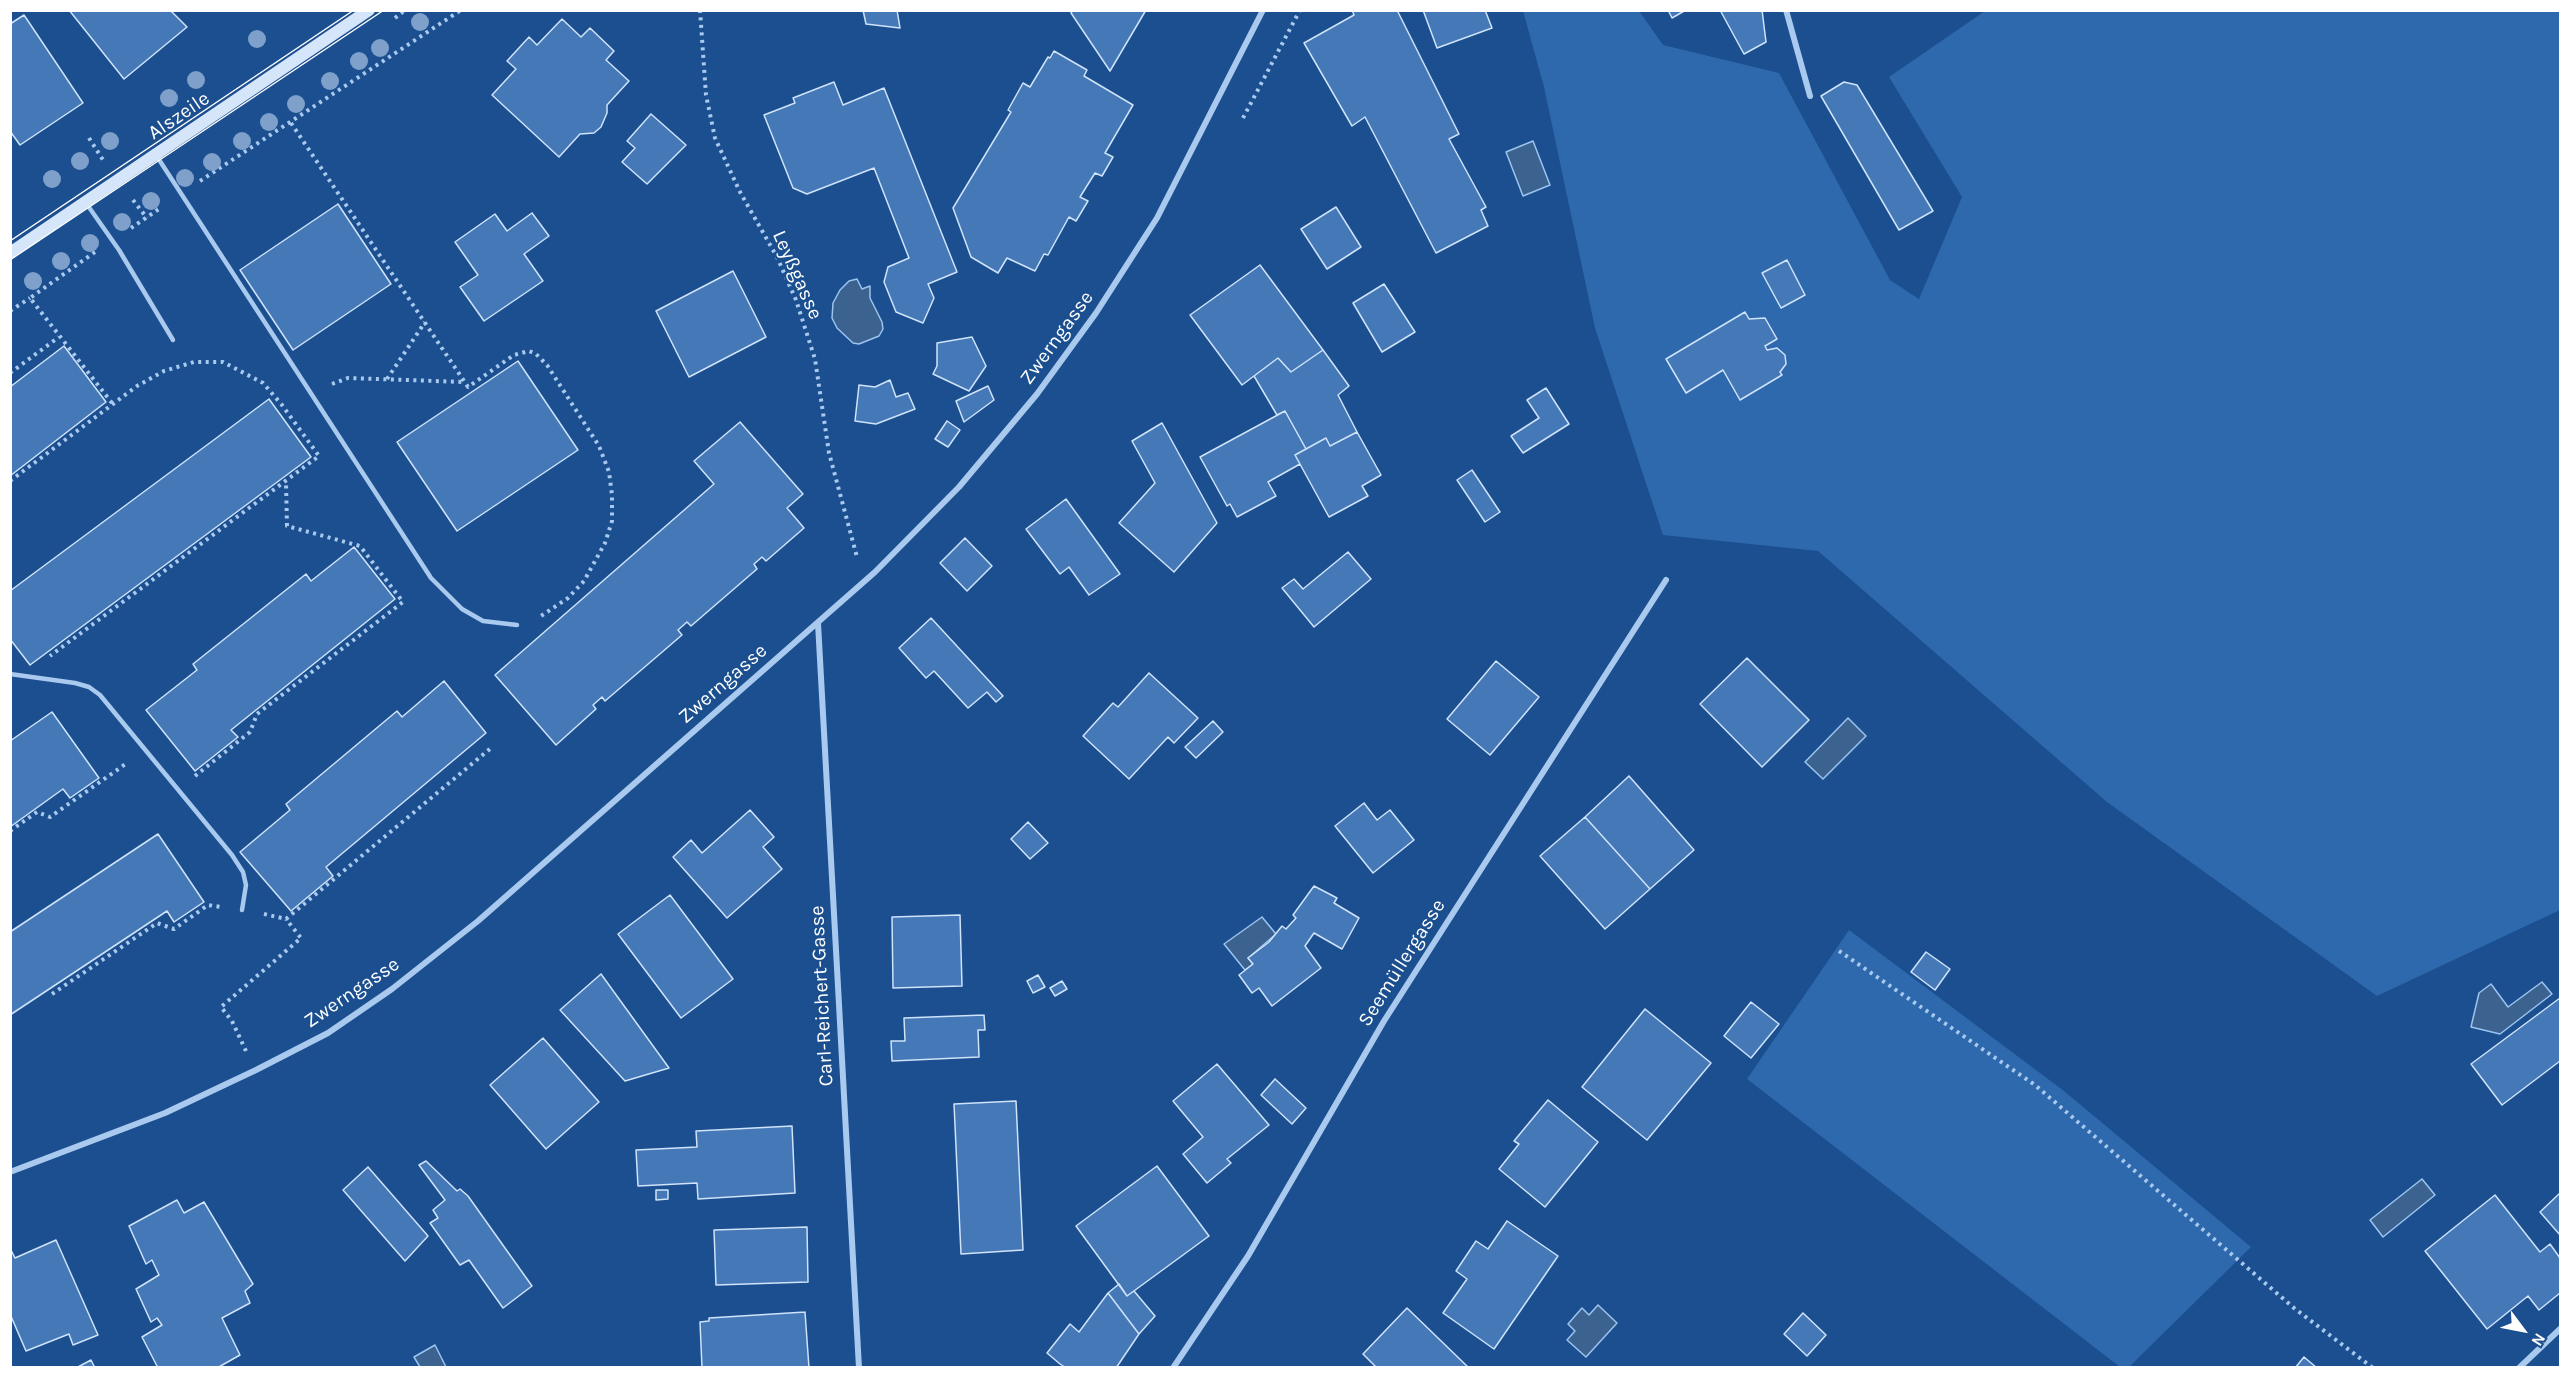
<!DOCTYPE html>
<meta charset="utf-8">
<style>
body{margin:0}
#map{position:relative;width:2571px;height:1378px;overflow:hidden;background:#1b4f8f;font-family:Karla,sans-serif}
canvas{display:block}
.frame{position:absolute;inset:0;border:12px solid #fff;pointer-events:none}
.north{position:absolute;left:2493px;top:1300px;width:60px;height:60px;-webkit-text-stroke:4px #1b4f8f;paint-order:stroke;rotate:122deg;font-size:16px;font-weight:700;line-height:24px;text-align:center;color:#fff}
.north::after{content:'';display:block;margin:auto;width:21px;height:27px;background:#fff;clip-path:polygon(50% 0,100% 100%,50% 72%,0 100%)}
</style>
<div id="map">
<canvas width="2571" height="1378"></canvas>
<div class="frame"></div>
<div class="north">N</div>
</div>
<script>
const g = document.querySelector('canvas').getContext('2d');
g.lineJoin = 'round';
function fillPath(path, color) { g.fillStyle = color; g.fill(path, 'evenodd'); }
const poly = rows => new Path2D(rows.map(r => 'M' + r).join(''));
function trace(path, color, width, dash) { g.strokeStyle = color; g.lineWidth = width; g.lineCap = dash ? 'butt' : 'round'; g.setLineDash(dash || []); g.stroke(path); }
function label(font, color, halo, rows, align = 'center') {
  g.font = font + ' Karla,sans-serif'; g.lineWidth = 4.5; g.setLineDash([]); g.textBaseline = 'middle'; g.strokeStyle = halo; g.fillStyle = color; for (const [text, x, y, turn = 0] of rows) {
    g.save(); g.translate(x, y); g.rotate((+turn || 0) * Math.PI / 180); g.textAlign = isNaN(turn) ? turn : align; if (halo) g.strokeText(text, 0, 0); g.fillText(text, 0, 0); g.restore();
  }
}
const green = poly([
 [1523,11,1639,11,1663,45,1779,73,1890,280,1919,299,1962,197,1889,77,1985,11,2560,11,2560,910,2377,996,2107,802,1818,551,1663,535,1595,328,1544,87],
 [1849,930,2064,1091,2251,1247,2129,1367,2120,1367,1747,1079]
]);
const water = poly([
 [1533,141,1550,185,1523,196,1506,152,1533,141],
 [857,279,862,289,870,286,870,298,882,322,883,329,879,336,859,344,853,343,837,328,832,318,833,303,840,290,849,281,857,279],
 [1848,718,1866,736,1823,779,1805,762,1848,718],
 [1262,917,1276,934,1248,958,1253,964,1245,970,1224,944,1262,917],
 [2542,982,2552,994,2500,1034,2471,1027,2479,993,2491,984,2508,1007,2542,982],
 [2422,1179,2435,1195,2383,1237,2370,1220,2422,1179],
 [1598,1305,1617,1323,1586,1357,1567,1340,1575,1331,1568,1324,1582,1308,1589,1315,1598,1305],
 [435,1345,446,1367,420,1367,414,1357,435,1345]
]);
const building = poly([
 [69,10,170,10,187,27,124,79,69,10],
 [863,10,897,10,900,28,866,24,863,10],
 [1073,10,1146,10,1110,71,1071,13,1073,10],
 [1352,10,1397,10,1459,134,1449,139,1486,207,1481,210,1488,226,1436,253,1365,117,1352,126,1304,43,1354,15,1352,10],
 [1423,10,1485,10,1492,28,1437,48,1423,10],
 [1668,10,1686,10,1672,18,1668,10],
 [1720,10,1762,10,1766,42,1744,54,1720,10],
 [24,15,83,103,20,145,10,131,10,24,24,15],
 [562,19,581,37,590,28,614,51,606,60,629,81,607,105,607,113,601,127,594,133,580,134,559,157,492,95,516,69,507,61,529,37,537,45,562,19],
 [1054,51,1087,70,1084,76,1133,105,1105,153,1113,157,1102,176,1095,173,1080,197,1088,201,1076,221,1069,217,1048,255,1044,254,1035,271,1007,258,998,273,971,257,953,208,1011,112,1008,110,1023,83,1030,87,1048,57,1050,58,1054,51],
 [834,82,843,105,884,88,957,272,928,284,934,298,923,323,896,312,884,282,888,267,909,258,874,168,807,194,793,188,764,115,795,103,793,98,834,82],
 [1844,82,1857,85,1933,211,1899,230,1821,96,1844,82],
 [651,114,686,145,647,184,622,162,635,148,627,141,651,114],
 [338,204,391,284,293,350,240,270,338,204],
 [1336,207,1361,247,1327,269,1301,229,1336,207],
 [532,213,549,236,524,254,543,281,484,321,460,287,478,275,455,242,495,214,507,231,532,213],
 [1787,260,1805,295,1781,308,1762,273,1787,260],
 [1260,265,1323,350,1291,372,1278,358,1242,385,1190,315,1260,265],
 [733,271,766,337,689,377,656,311,733,271],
 [1384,284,1415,332,1382,352,1353,303,1384,284],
 [1745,312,1749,319,1765,318,1777,339,1765,346,1767,350,1777,348,1785,355,1786,364,1780,372,1782,375,1740,400,1723,370,1686,393,1666,359,1745,312],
 [972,337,986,366,969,391,933,374,937,366,937,343,972,337],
 [64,346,106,402,10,476,10,387,64,346],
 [1323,350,1349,386,1338,395,1357,432,1330,446,1326,438,1306,449,1285,411,1277,415,1254,376,1278,358,1291,372,1323,350],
 [518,361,578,450,457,531,397,442,518,361],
 [890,380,896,397,908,393,915,409,876,424,855,421,859,385,875,387,890,380],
 [988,386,994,400,964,422,956,401,988,386],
 [1546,388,1569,424,1523,453,1511,436,1539,418,1527,400,1546,388],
 [269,399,311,457,30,665,10,639,10,591,269,399],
 [1285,411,1306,449,1295,455,1300,464,1268,482,1276,496,1237,517,1230,504,1227,506,1200,457,1285,411],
 [947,421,960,430,948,447,935,439,947,421],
 [740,422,803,494,787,508,804,528,766,561,762,557,754,564,757,569,691,626,687,622,678,630,682,635,605,701,602,697,593,705,596,709,556,745,495,675,714,484,694,461,740,422],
 [1162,423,1217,523,1174,572,1119,523,1155,483,1132,441,1162,423],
 [1357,432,1381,475,1362,486,1368,496,1329,517,1295,455,1326,438,1330,446,1357,432],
 [1472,470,1500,512,1485,522,1457,480,1472,470],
 [1066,499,1120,574,1089,595,1069,567,1060,574,1026,529,1066,499],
 [965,538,992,566,967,591,940,563,965,538],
 [354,547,395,599,231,730,238,737,195,771,146,710,197,670,193,664,306,574,311,581,354,547],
 [1348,552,1371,579,1314,627,1282,588,1294,579,1303,589,1348,552],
 [931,618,1003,696,996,702,987,692,968,708,934,671,926,678,899,648,931,618],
 [1747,658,1809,720,1762,767,1700,704,1747,658],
 [1496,661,1539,697,1490,755,1447,719,1496,661],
 [1149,673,1198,718,1174,743,1168,737,1129,779,1083,736,1113,703,1118,707,1149,673],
 [444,681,486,733,326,867,333,876,291,911,240,852,290,810,286,804,397,711,402,717,444,681],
 [52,712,99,778,70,798,63,789,10,827,10,741,52,712],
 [1213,721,1223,732,1196,758,1185,747,1213,721],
 [1629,776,1694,850,1650,889,1585,817,1629,776],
 [1364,803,1377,820,1390,810,1414,840,1373,873,1335,826,1364,803],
 [750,810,774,837,763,847,782,869,727,918,673,857,691,840,702,853,750,810],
 [1585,817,1650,889,1605,929,1540,856,1585,817],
 [1028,822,1048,843,1030,859,1011,839,1028,822],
 [158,834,204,902,174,922,167,911,10,1015,10,932,158,834],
 [1314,886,1337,898,1334,903,1359,918,1342,949,1314,933,1305,946,1321,968,1272,1006,1259,988,1252,993,1239,975,1253,964,1248,958,1269,942,1282,926,1286,929,1296,918,1293,915,1314,886],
 [670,895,733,979,681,1018,618,934,670,895],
 [960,915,962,986,893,988,892,917,960,915],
 [1926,952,1950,969,1935,990,1911,972,1926,952],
 [601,974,669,1068,625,1081,560,1010,601,974],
 [1038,975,1045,987,1033,993,1027,981,1038,975],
 [1062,981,1067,989,1055,996,1050,988,1062,981],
 [2560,998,2560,1061,2502,1105,2471,1064,2560,998],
 [1751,1002,1779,1024,1751,1058,1724,1036,1751,1002],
 [1645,1009,1711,1063,1647,1140,1582,1087,1645,1009],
 [984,1015,985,1030,978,1030,979,1057,892,1061,891,1041,905,1041,904,1018,984,1015],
 [543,1038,599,1102,546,1149,490,1085,543,1038],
 [1217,1064,1269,1125,1227,1159,1231,1163,1207,1183,1183,1154,1203,1137,1173,1101,1217,1064],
 [1275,1079,1306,1108,1292,1124,1261,1095,1275,1079],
 [1548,1100,1598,1142,1545,1207,1499,1169,1519,1144,1514,1141,1548,1100],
 [1016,1101,1023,1250,961,1254,954,1104,1016,1101],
 [792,1126,795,1193,698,1199,697,1183,638,1186,636,1150,697,1147,696,1131,792,1126],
 [426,1161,457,1191,460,1189,468,1196,532,1286,503,1308,469,1260,460,1265,430,1223,438,1218,433,1210,445,1200,419,1165,426,1161],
 [1157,1166,1209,1236,1127,1296,1076,1226,1157,1166],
 [368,1167,428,1236,405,1261,343,1190,368,1167],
 [656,1190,668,1190,668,1199,656,1200,656,1190],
 [2560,1193,2560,1235,2540,1212,2560,1193],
 [2495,1195,2540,1252,2550,1244,2560,1258,2560,1293,2539,1310,2528,1296,2487,1329,2425,1251,2495,1195],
 [177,1200,184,1213,204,1202,253,1284,245,1291,250,1303,222,1318,240,1355,217,1368,158,1368,142,1337,162,1325,157,1318,151,1322,136,1289,159,1275,152,1260,146,1264,129,1226,177,1200],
 [1507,1221,1558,1256,1494,1349,1443,1313,1467,1279,1456,1271,1476,1241,1488,1249,1507,1221],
 [807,1227,808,1282,716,1285,714,1230,807,1227],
 [56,1240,98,1335,73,1345,69,1334,26,1351,10,1314,10,1248,15,1258,56,1240],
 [1119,1284,1127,1296,1134,1291,1155,1316,1139,1334,1108,1293,1119,1284],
 [1108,1293,1139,1334,1116,1368,1066,1368,1060,1364,1047,1353,1070,1324,1079,1332,1108,1293],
 [1407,1308,1469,1368,1377,1368,1363,1354,1407,1308],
 [805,1312,809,1368,702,1368,700,1322,709,1321,709,1318,805,1312],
 [1803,1313,1826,1335,1807,1356,1784,1334,1803,1313],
 [2304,1357,2317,1368,2295,1368,2304,1357],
 [91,1360,95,1368,76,1368,91,1360]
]);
const path = poly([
 [700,10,706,95,715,138,740,192,777,257,796,300,815,359,829,453,857,557],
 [395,18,405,10],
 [1243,118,1300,10],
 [291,123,468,387,514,355,529,351,536,354,547,365,599,446,609,472,612,495,612,521,605,543,584,581,568,598,538,618],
 [89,138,103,160],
 [200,181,461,10],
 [133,200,147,218],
 [131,228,162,207],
 [95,252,30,298,112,403],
 [10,311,30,298],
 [10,373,59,337],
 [387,379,425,322],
 [332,384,348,378,464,382],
 [10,481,137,386,164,371,194,362,223,362,263,383,282,405,319,456,50,656],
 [195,776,250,732,257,714,403,602,360,546,287,526,286,482],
 [10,831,37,812,50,817,127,763],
 [264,914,286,919,491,748],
 [1839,951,2035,1085,2294,1308,2373,1368],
 [52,994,157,923,174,929,208,905,221,907],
 [246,1051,232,1021,221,1007,301,938,286,919]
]);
const lane = poly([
 [156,155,431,578,462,609,483,621,517,625],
 [86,203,119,250,173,340],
 [10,674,75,683,89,687,100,695,232,855,243,872,246,885,242,910]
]);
const street = poly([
 [1786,10,1810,96],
 [818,623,859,1368],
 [10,1172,165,1113,256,1070,328,1033,392,989,478,921,875,572,959,487,1037,394,1096,313,1157,218,1263,10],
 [1173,1368,1248,1256,1384,1021,1666,580],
 [2519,1368,2560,1329]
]);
const secondary = poly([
 [10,253,369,10]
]);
const tram = poly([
 [10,241,354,10],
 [10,260,384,10]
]);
const trees = [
 [420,22],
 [257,39],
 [380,48],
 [359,61],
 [196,80],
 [330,81],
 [169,98],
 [296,104],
 [269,122],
 [110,141],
 [242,141],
 [80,161],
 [212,162],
 [185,178],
 [52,179],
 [151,201],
 [122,222],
 [90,243],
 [61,261],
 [33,281]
];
const streetNames = [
 ["Alszeile",179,116,-34],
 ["Leyßgasse",797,275,66],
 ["Zwerngasse",1057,338,-54],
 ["Zwerngasse",723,684,-41],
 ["Seemüllergasse",1402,963,-58],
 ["Zwerngasse",352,993,-34],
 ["Carl-Reichert-Gasse",822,996,-93]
];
fillPath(green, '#2e69ad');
fillPath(water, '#3c6290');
trace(water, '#9cc4f0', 1.5);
fillPath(building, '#4478b7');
trace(building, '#cfe3fa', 1.5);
trace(path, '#a9c9ee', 4, [3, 4.5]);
trace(lane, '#a9c9ee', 4.5);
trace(street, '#a9c9ee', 6);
trace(secondary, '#d6e6fa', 12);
trace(tram, '#fff', 1.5);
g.fillStyle = '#7ea0ca';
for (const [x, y] of trees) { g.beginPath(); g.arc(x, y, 9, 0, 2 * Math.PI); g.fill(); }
label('20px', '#fff', '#1b4f8f', streetNames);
</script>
